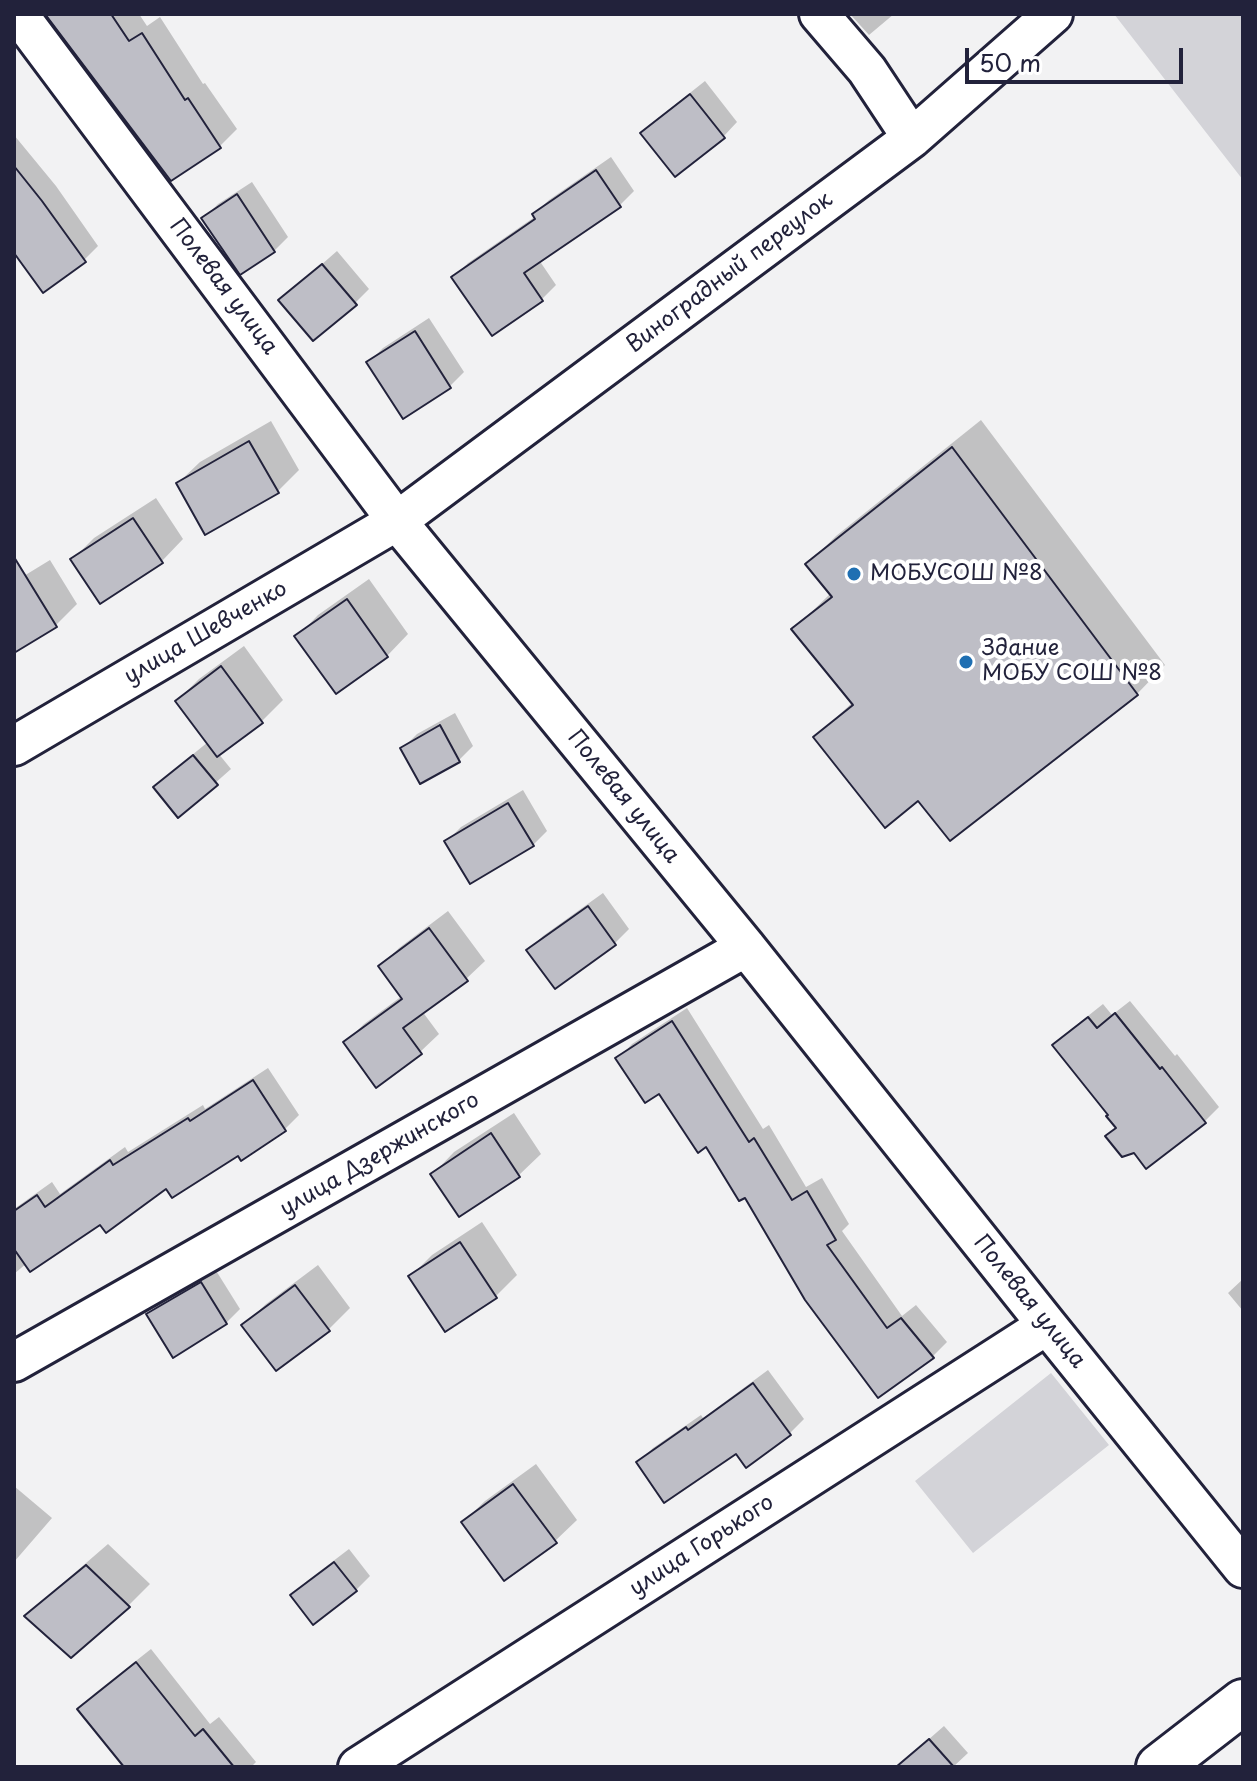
<!DOCTYPE html>
<meta charset="utf-8">
<style>
body{margin:0}
#map{position:relative;width:1257px;height:1781px;overflow:hidden;background:#f2f2f3;font-family:"Playpen Sans",sans-serif}
canvas{display:block}
.frame{position:absolute;inset:0;border:16px solid #22223b;pointer-events:none}
.scale{position:absolute;left:965px;top:48px;width:218px;height:36px;box-sizing:border-box;border:4px solid #22223b;border-top:0;padding-left:10px;font-size:24px;line-height:28px;white-space:nowrap;color:#22223b;-webkit-text-stroke:6px #fff;paint-order:stroke}
</style>
<div id="map">
<canvas width="1257" height="1781"></canvas>
<div class="frame"></div>
<div class="scale">50 m</div>
</div>
<script>
const g = document.querySelector('canvas').getContext('2d');
g.lineJoin = 'round';
function fillPath(path, color) { g.fillStyle = color; g.fill(path, 'evenodd'); }
const poly = rows => new Path2D(rows.map(r => 'M' + r).join(''));
function trace(path, color, width, dash) { g.strokeStyle = color; g.lineWidth = width; g.lineCap = dash ? 'butt' : 'round'; g.setLineDash(dash || []); g.stroke(path); }
function label(font, color, halo, rows, align = 'center') {
  g.font = font + ' "Playpen Sans",sans-serif'; g.lineWidth = 8; g.setLineDash([]); g.textBaseline = 'middle'; g.strokeStyle = halo; g.fillStyle = color; for (const [text, x, y, turn = 0] of rows) {
    g.save(); g.translate(x, y); g.rotate((+turn || 0) * Math.PI / 180); g.textAlign = isNaN(turn) ? turn : align; if (halo) g.strokeText(text, 0, 0); g.fillText(text, 0, 0); g.restore();
  }
}
const green = poly([
 [1114,14,1243,14,1243,180],
 [1051,1373,1109,1445,973,1553,915,1481]
]);
const shadow = poly([
 [48,14,139,14,147,26,160,17,203,84,205,83,237,129,220,146],
 [850,14,894,14,869,35],
 [705,81,737,122,723,137,643,133,657,119],
 [14,135,56,186,98,246,84,260,14,250],
 [611,157,634,191,620,205,539,260,556,285,542,299,454,277,468,263,536,216,534,214,549,200],
 [252,182,288,237,274,251,204,218,218,204],
 [337,251,369,289,355,303,281,300],
 [429,318,464,372,450,386,369,362,383,348],
 [981,420,1165,665,1137,694,918,798,815,737,853,702,794,629,831,593,808,564,836,536],
 [271,421,299,470,278,491,178,483,200,462],
 [156,498,183,539,162,561,100,601,73,559,94,538],
 [50,560,77,604,56,625,14,650,14,582],
 [369,579,408,634,387,656,297,637,318,615],
 [244,646,283,700,262,721,218,753,231,769,179,815,156,787,170,773,208,742,177,701,199,679],
 [455,713,473,746,459,760,421,782,403,748,417,734],
 [523,790,547,831,533,845,447,841,461,827],
 [603,893,629,929,615,943,529,950,543,936],
 [448,911,485,961,466,979,422,1011,439,1034,420,1052,345,1043,364,1024,402,996,381,966,399,948],
 [1130,1001,1175,1056,1177,1054,1219,1107,1204,1122,1117,1127,1055,1045,1069,1031,1103,1004,1112,1015],
 [687,1008,763,1129,769,1125,806,1187,822,1178,849,1224,842,1231,902,1316,916,1305,947,1342,933,1356,878,1395,746,1195,706,1145,659,1091,618,1059,632,1044],
 [268,1068,299,1115,285,1129,242,1158,239,1153,166,1186,27,1263,14,1274,14,1209,52,1182,60,1194,125,1147,128,1152,203,1105,205,1109],
 [514,1113,541,1154,519,1175,460,1215,433,1174,454,1152],
 [482,1222,517,1275,495,1297,411,1276,432,1255],
 [318,1265,350,1308,329,1329,276,1368,244,1325,266,1304],
 [215,1269,240,1309,226,1323,148,1314,163,1300],
 [1243,1279,1243,1311,1228,1293],
 [768,1370,804,1419,790,1433,746,1465,736,1451,639,1462,653,1448,701,1415,703,1418],
 [536,1464,577,1520,555,1541,463,1522,485,1501],
 [14,1486,52,1518,14,1562],
 [108,1544,150,1584,129,1605,71,1656,27,1616,49,1595],
 [349,1549,370,1576,356,1590,293,1595,307,1581],
 [151,1649,210,1724,219,1717,256,1762,251,1767,148,1767,80,1709,94,1694],
 [944,1726,968,1753,953,1767,897,1767]
]);
const building = poly([
 [45,14,111,14,129,41,142,33,185,100,188,98,221,148,171,181,45,14],
 [690,94,725,138,675,177,640,133,690,94],
 [14,166,42,201,86,262,43,293,14,253,14,166],
 [596,170,621,207,524,273,543,301,492,336,451,277,535,219,532,214,596,170],
 [237,194,275,252,240,275,201,218,237,194],
 [322,264,357,305,313,341,278,300,322,264],
 [415,331,451,388,403,419,366,362,415,331],
 [249,441,279,493,205,535,176,483,249,441],
 [952,447,1138,695,950,841,918,801,885,828,813,737,853,705,791,629,832,597,805,564,952,447],
 [133,518,163,563,100,604,70,559,133,518],
 [14,557,57,627,14,653,14,557],
 [347,599,388,657,336,694,294,636,347,599],
 [221,666,263,723,217,757,175,701,221,666],
 [440,725,460,762,420,784,400,748,440,725],
 [193,755,218,785,178,818,153,787,193,755],
 [508,803,534,846,470,884,444,841,508,803],
 [588,906,616,945,555,989,526,950,588,906],
 [429,928,468,981,403,1028,422,1054,376,1088,343,1042,402,999,378,966,429,928],
 [1115,1013,1160,1069,1162,1067,1206,1123,1146,1169,1134,1153,1122,1157,1105,1136,1116,1128,1106,1116,1108,1115,1052,1045,1088,1017,1097,1028,1115,1013],
 [672,1021,749,1142,754,1138,792,1200,807,1191,836,1240,827,1245,887,1328,901,1318,934,1358,878,1398,805,1300,745,1198,739,1201,706,1147,698,1153,659,1094,645,1103,615,1058,672,1021],
 [253,1080,286,1131,241,1161,238,1156,172,1198,166,1189,106,1233,100,1225,30,1272,14,1249,14,1211,37,1195,45,1207,110,1160,113,1165,188,1118,190,1121,253,1080],
 [491,1133,520,1177,459,1217,430,1174,491,1133],
 [460,1242,497,1298,445,1332,408,1276,460,1242],
 [201,1282,227,1324,173,1358,146,1314,201,1282],
 [295,1285,330,1331,276,1371,241,1325,295,1285],
 [753,1383,791,1435,746,1468,736,1454,664,1503,636,1462,686,1427,688,1430,753,1383],
 [513,1484,557,1543,504,1581,461,1522,513,1484],
 [334,1562,357,1591,313,1625,290,1595,334,1562],
 [86,1565,130,1607,71,1658,24,1616,86,1565],
 [136,1662,195,1736,203,1729,234,1767,124,1767,77,1709,136,1662],
 [929,1739,954,1767,896,1767,929,1739]
]);
const minor = poly([
 [18,14,397,521,746,947,1047,1325,1243,1568],
 [819,14,867,70,912,138],
 [14,746,397,521,912,138,1053,14],
 [14,1362,746,947],
 [358,1767,1047,1325]
]);
const major = poly([
 [1159,1767,1243,1702]
]);
const markers = [
 [854,574,8,"#1f6fb2"],
 [966,662,8,"#1f6fb2"]
];
const streetNames = [
 ["Виноградный переулок",730,273,-37],
 ["Полевая улица",223,287,53],
 ["улица Шевченко",206,633,-30],
 ["Полевая улица",623,797,51],
 ["улица Дзержинского",380,1155,-30],
 ["Полевая улица",1029,1302,51],
 ["улица Горького",702,1546,-33]
];
const poiNames = [
 ["МОБУСОШ №8",870,574],
 ["Здание",982,649],
 ["МОБУ СОШ №8",982,674]
];
fillPath(green, '#d3d3d8');
fillPath(shadow, '#0003');
fillPath(building, '#bebec6');
trace(building, '#22223b', 2);
trace(minor, '#22223b', 44);
trace(major, '#22223b', 50);
trace(minor, '#fff', 38);
trace(major, '#fff', 44);
for (const [x, y, r, color] of markers) { const dot = new Path2D(); dot.arc(x, y, r, 0, 2 * Math.PI); g.fillStyle = color; g.fill(dot); trace(dot, '#fff', 3); }
label('22px', '#22223b', '#fff', streetNames);
label('22px', '#22223b', '#fff', poiNames, 'left');
</script>
